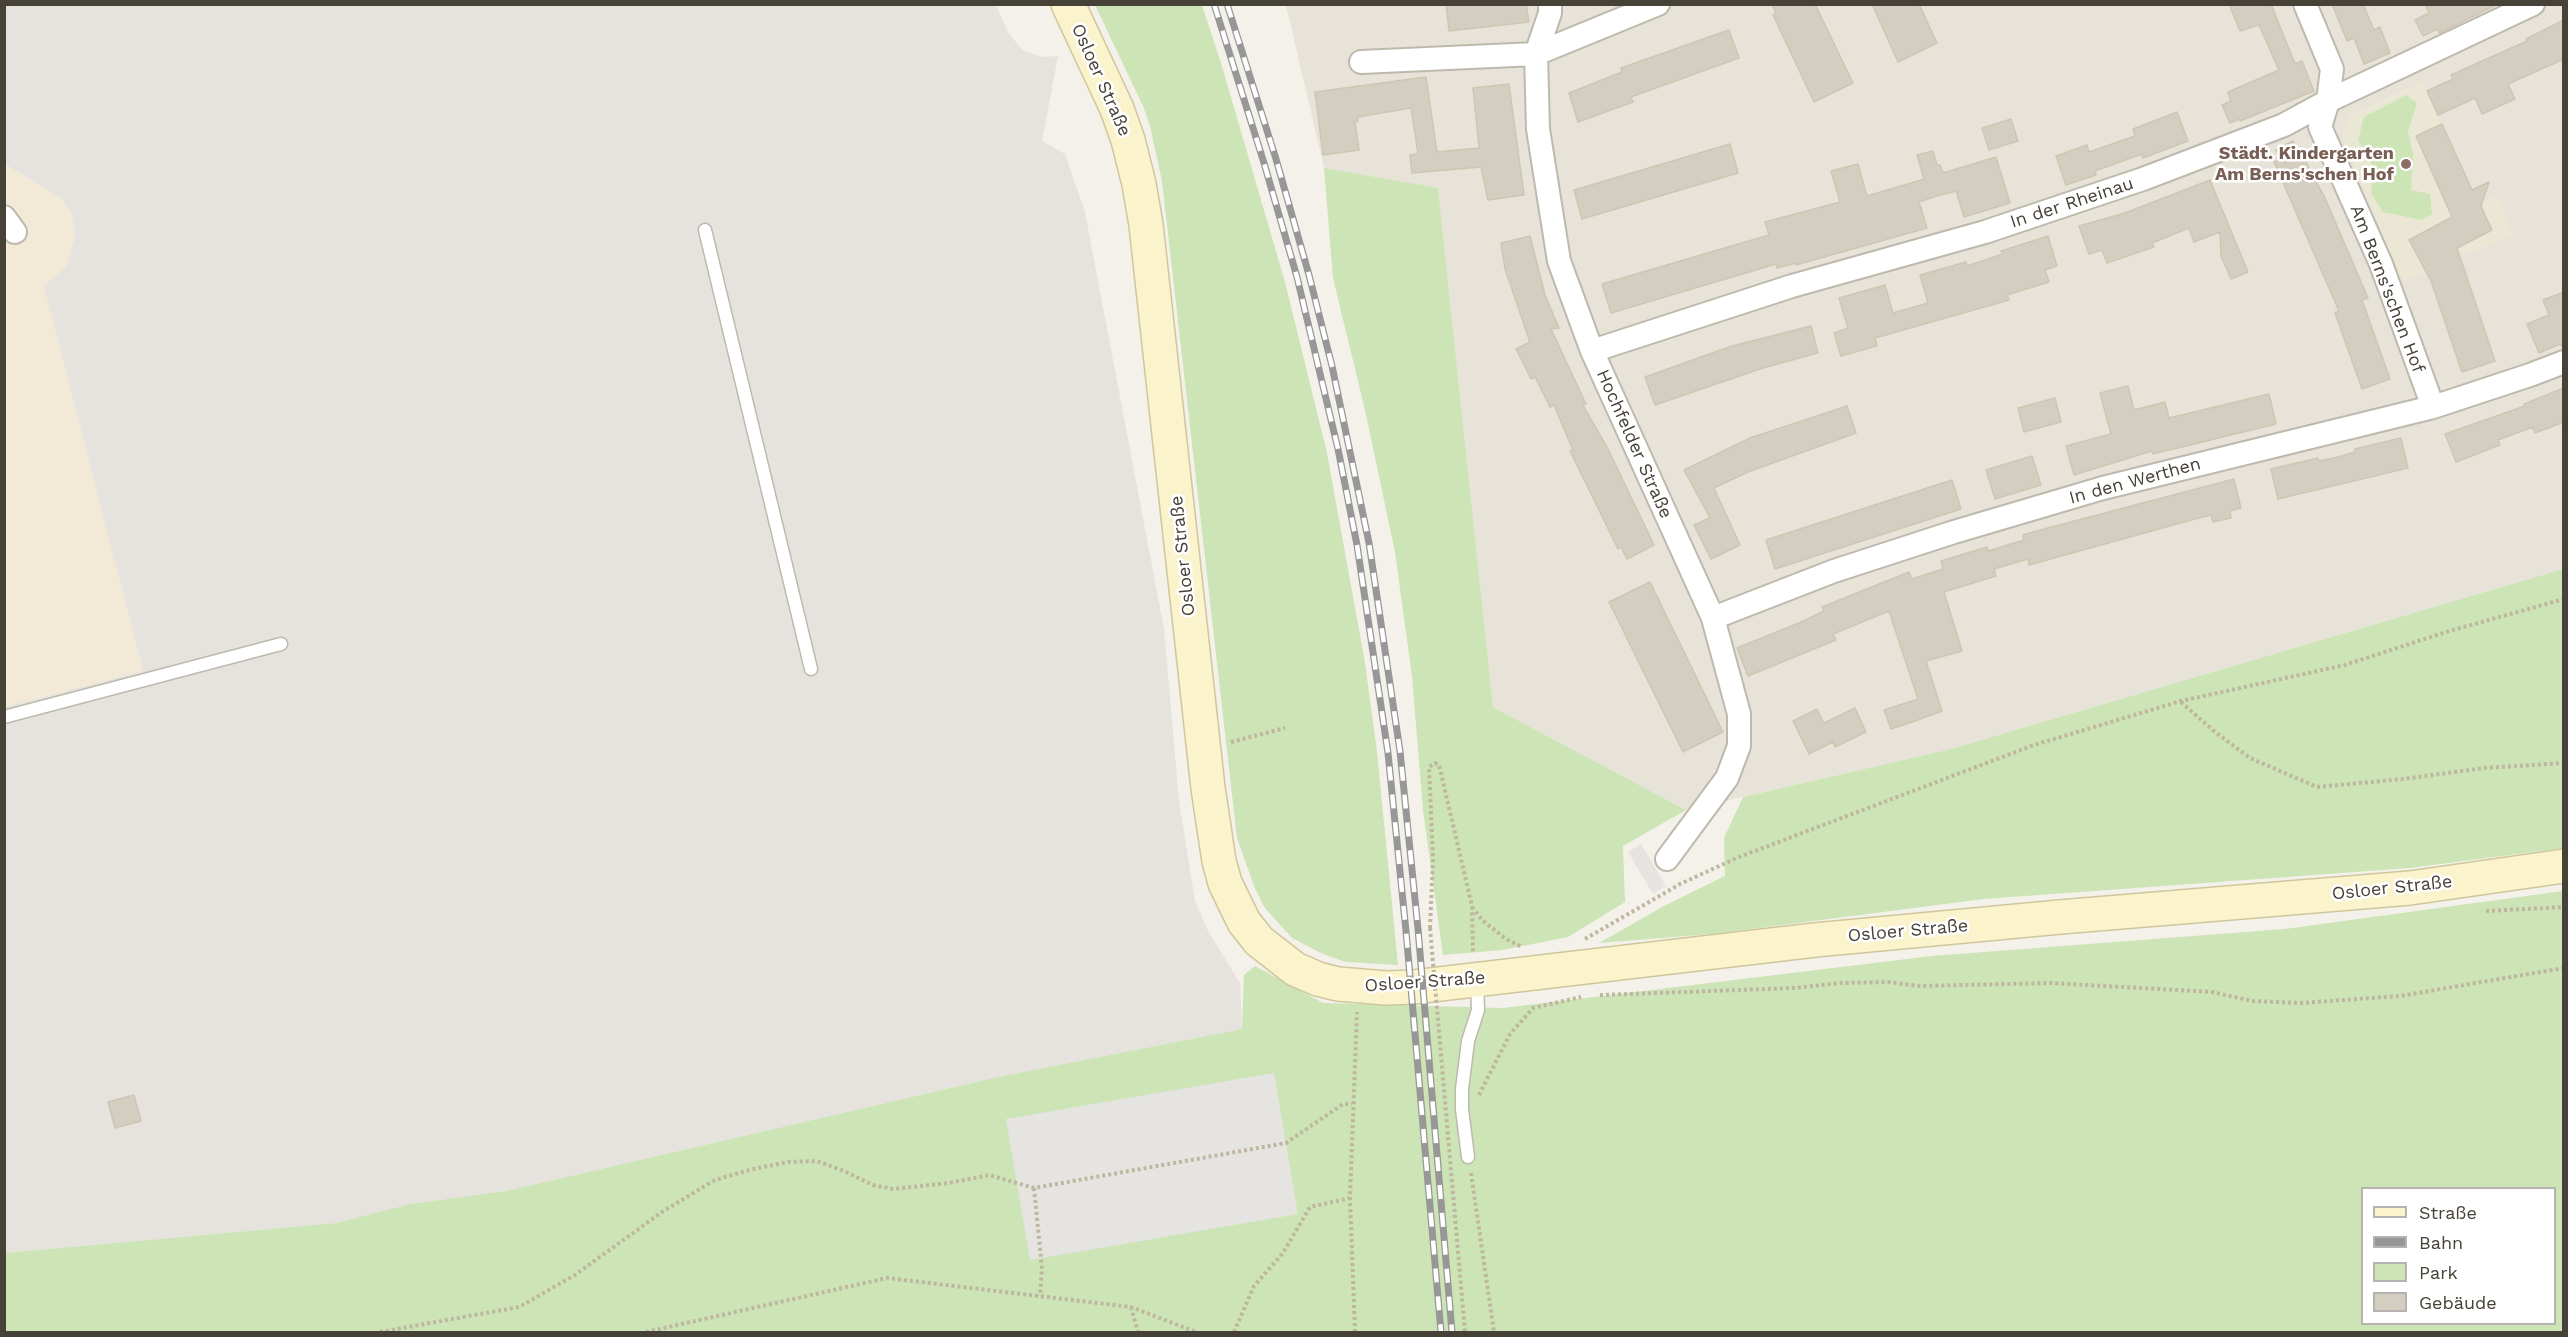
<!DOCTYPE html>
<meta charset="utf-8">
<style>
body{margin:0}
#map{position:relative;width:2568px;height:1337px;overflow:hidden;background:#f3f1e9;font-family:"Work Sans",sans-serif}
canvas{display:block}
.frame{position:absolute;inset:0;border:6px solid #474238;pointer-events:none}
.legend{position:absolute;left:2361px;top:1187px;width:195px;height:138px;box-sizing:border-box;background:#fff;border:2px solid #b5b3af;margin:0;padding:8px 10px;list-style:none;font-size:18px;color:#474238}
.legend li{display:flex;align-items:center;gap:12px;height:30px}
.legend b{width:30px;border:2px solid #b5b3af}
</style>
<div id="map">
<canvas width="2568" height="1337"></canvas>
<div class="frame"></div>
<ul class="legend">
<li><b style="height:8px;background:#fbf3cc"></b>Straße</li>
<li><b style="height:8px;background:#979797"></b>Bahn</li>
<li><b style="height:16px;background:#cce4b6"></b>Park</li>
<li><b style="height:16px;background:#d4cec0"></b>Gebäude</li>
</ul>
</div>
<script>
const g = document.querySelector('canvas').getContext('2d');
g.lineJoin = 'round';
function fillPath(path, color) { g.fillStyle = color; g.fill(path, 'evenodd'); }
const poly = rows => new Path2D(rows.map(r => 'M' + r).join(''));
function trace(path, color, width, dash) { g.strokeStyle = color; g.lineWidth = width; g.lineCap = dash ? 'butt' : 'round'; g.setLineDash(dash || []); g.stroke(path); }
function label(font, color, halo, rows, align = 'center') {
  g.font = font + ' "Work Sans",sans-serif'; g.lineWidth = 5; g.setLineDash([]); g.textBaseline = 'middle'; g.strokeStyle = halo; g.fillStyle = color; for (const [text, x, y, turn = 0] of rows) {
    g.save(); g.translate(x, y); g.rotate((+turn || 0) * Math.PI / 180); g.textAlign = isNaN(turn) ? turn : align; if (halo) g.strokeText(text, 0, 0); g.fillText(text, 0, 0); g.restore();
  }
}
const residential = poly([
 [1286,5,2563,5,2563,569,1951,749,1686,810,1493,707,1438,189,1324,168]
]);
const commercial = poly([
 [5,164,61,198,72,214,76,237,66,267,45,286,143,672,5,707]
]);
const industrial = poly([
 [5,5,996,5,1008,32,1022,50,1042,57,1058,56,1042,141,1065,154,1085,212,1164,629,1179,801,1195,901,1208,931,1240,983,1242,1029,998,1077,506,1191,410,1204,336,1223,5,1253,5,707,143,671,44,286,66,267,75,237,72,214,61,198,5,164]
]);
const education = poly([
 [2422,82,2471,190,2480,186,2487,189,2480,203,2497,196,2513,235,2403,281,2343,142,2343,129,2350,115]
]);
const green = poly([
 [1095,5,1202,5,1221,63,1285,282,1327,453,1365,663,1377,752,1398,965,1346,962,1323,954,1292,938,1264,907,1254,886,1237,838,1162,181,1150,126,1143,106],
 [2406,95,2417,103,2408,131,2413,154,2411,190,2430,194,2432,214,2422,220,2383,212,2371,193,2373,167,2358,140,2364,117],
 [1324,168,1438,188,1493,707,1686,810,1623,846,1625,902,1568,937,1502,950,1443,955,1423,810,1412,676,1395,552,1365,410,1333,278],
 [2563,569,2563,848,2410,868,1984,899,1712,934,1599,943,1664,906,1725,876,1724,838,1743,797,1951,749],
 [2563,891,2563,1332,5,1332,5,1253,336,1223,410,1204,506,1191,998,1077,1242,1029,1244,975,1255,966,1323,1003,1503,1008,1932,956,2285,929],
 [2362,1188,2554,1188,2554,1324,2362,1324]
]);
const parking = poly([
 [1641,844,1666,886,1653,894,1628,852],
 [1274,1073,1298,1214,1030,1260,1006,1119]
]);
const building = poly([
 [1446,4,1526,4,1529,22,1449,31,1446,4],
 [1772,4,1815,4,1853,83,1814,102,1773,15,1776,13,1772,4],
 [1872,4,1919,4,1937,43,1898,62,1872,4],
 [2229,4,2271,4,2295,64,2302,61,2314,91,2240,121,2239,119,2230,123,2222,105,2231,101,2228,92,2279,70,2259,25,2240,31,2229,4],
 [2332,4,2363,4,2374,30,2380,27,2390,53,2364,64,2354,38,2347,41,2332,4],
 [2425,4,2498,4,2439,33,2437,29,2423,36,2415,20,2429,13,2425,4],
 [2564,20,2564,59,2508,84,2515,99,2482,114,2475,98,2438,115,2427,91,2453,79,2451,75,2527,41,2526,39,2564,20],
 [1729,30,1739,58,1631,97,1633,102,1578,122,1569,93,1622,72,1621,68,1729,30],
 [1426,77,1437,152,1479,148,1473,88,1509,84,1524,195,1488,200,1481,167,1412,173,1410,155,1418,154,1411,108,1358,117,1358,121,1355,122,1359,150,1323,155,1315,92,1426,77],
 [2177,112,2188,141,2143,158,2142,154,2095,171,2096,175,2066,185,2056,156,2087,145,2089,152,2135,136,2133,129,2177,112],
 [2011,119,2018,141,1989,150,1982,128,2011,119],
 [2442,124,2472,190,2489,182,2481,206,2492,230,2457,248,2495,361,2462,372,2431,281,2409,240,2452,217,2416,136,2442,124],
 [2293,141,2297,150,2299,149,2325,198,2368,298,2362,300,2390,379,2362,389,2335,313,2339,311,2274,162,2281,159,2276,150,2293,141],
 [1730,144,1738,173,1582,219,1574,190,1730,144],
 [1933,151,1937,165,1940,165,1943,173,1996,157,2010,203,1964,217,1956,191,1937,196,1919,202,1927,228,1796,265,1796,263,1777,268,1776,264,1611,313,1602,284,1769,235,1765,222,1840,202,1831,171,1858,164,1867,196,1921,180,1924,179,1917,155,1933,151],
 [2210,180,2248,272,2231,279,2221,256,2220,232,2194,242,2189,228,2152,243,2154,247,2107,263,2102,250,2089,254,2079,226,2125,213,2210,180],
 [1530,236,1545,295,1559,328,1551,329,1586,404,1583,405,1608,449,1654,545,1627,559,1621,547,1618,549,1570,451,1573,450,1554,405,1550,407,1535,377,1531,379,1516,349,1530,342,1505,269,1501,243,1530,236],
 [2048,236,2057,266,2045,270,2049,282,2007,295,2009,300,1875,338,1877,346,1841,356,1834,333,1848,328,1839,298,1885,285,1893,313,1928,303,1920,275,1966,262,1967,266,2003,254,2001,251,2048,236],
 [2564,292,2564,348,2560,344,2539,353,2527,324,2549,315,2543,300,2564,292],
 [1811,326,1818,353,1763,368,1655,405,1645,377,1732,346,1811,326],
 [2128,386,2134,410,2165,402,2169,418,2269,394,2276,424,2153,454,2152,451,2074,475,2066,446,2111,434,2100,393,2128,386],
 [2564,388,2564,422,2535,433,2533,427,2498,440,2500,445,2456,462,2445,434,2525,406,2524,404,2564,388],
 [2055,398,2061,422,2024,432,2018,408,2055,398],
 [1847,406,1856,433,1748,472,1714,488,1740,545,1711,559,1694,525,1710,518,1684,470,1750,438,1847,406],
 [2401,438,2408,468,2278,499,2271,469,2318,458,2319,461,2338,457,2355,452,2355,449,2401,438],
 [2032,456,2041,485,1995,499,1986,470,2032,456],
 [2234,479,2241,508,2230,511,2231,518,2213,522,2211,515,2195,519,2029,565,2028,559,1994,569,1996,576,1944,592,1962,651,1926,661,1942,711,1915,721,1891,729,1884,710,1918,699,1889,611,1833,634,1836,640,1748,676,1737,648,1799,623,1824,611,1822,607,1909,572,1912,579,1943,569,1941,561,1987,547,1988,551,2024,540,2023,535,2044,529,2234,479],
 [1952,480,1961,509,1775,569,1766,540,1952,480],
 [1650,582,1723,732,1683,752,1609,602,1650,582],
 [1855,708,1866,732,1835,747,1833,742,1809,754,1793,721,1817,709,1824,723,1855,708],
 [134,1095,141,1121,115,1128,108,1102,134,1095]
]);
const path = poly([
 [2181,702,2215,732,2250,758,2317,787,2403,779,2484,768,2564,763],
 [1231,742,1285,728],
 [1472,907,1482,920,1506,939,1522,947],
 [2486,911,2564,907],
 [1430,928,1433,860,1429,767,1435,763,1439,765,1472,906,1473,953],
 [1585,939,1680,884,1739,857,2034,745,2181,701,2345,665,2446,632,2564,599],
 [1600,995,1795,988,1840,983,1888,982,1919,986,2051,983,2212,992,2252,1001,2301,1003,2400,996,2564,968],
 [1479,1095,1510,1034,1533,1008,1581,997],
 [1471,1173,1494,1332],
 [1034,1188,1042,1269,1040,1296],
 [1131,1307,1138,1332],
 [380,1332,519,1307,575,1275,662,1212,715,1180,753,1169,788,1162,817,1161,844,1171,873,1185,893,1189,949,1183,989,1175,1034,1188,1286,1143,1343,1104,1352,1104],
 [646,1332,887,1278,1131,1307,1196,1332],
 [1234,1332,1254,1286,1283,1253,1310,1207,1350,1198],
 [1355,1332,1350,1198,1357,1012]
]);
const service = poly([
 [705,230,811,669],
 [4,717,281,644],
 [1468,1157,1462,1109,1462,1089,1468,1041,1478,1010,1477,981]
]);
const minor = poly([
 [1550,4,1550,13,1536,54,1538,129,1559,261,1592,351,1713,618,1739,714,1739,746,1727,778,1667,859],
 [2305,4,2332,69,2328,101,2320,127,2381,264,2433,407],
 [1361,62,1536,54,1658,4],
 [4,217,15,232],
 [1592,351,1792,286,1985,232,2143,179,2284,125,2328,101,2533,4],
 [1713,618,1834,571,1954,532,2103,488,2433,407,2530,375,2564,362]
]);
const secondary = poly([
 [1068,4,1117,109,1128,140,1139,184,1146,225,1208,788,1219,861,1225,883,1244,922,1259,941,1295,969,1318,979,1338,984,1386,988,1414,987,1815,940,2060,917,2410,888,2564,866]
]);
const rail = poly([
 [1214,4,1264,163,1297,277,1338,449,1357,545,1388,753,1406,931,1441,1332],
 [1227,4,1276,159,1309,275,1332,366,1369,543,1400,751,1418,929,1452,1332]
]);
const pathBridge = poly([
 [1430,928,1465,1332]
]);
const markers = [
 [2406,164,6,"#8d6e63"]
];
const streetNames = [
 ["Osloer Straße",1101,80,66],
 ["In der Rheinau",2072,203,-18],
 ["Am Berns'schen Hof",2387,289,69],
 ["Hochfelder Straße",1634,444,66],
 ["In den Werthen",2135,481,-15],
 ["Osloer Straße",1183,556,-96],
 ["Osloer Straße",2392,888,-6],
 ["Osloer Straße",1908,931,-5],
 ["Osloer Straße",1425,982,-4]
];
const educationNames = [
 ["Städt. Kindergarten",2394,154],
 ["Am Berns'schen Hof",2394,175]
];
fillPath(residential, '#e7e3d8');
fillPath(commercial, '#f3e9d7');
fillPath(industrial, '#e6e3de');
fillPath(education, '#ebe7d5');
fillPath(green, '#cce4b6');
fillPath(parking, '#e5e4e1');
fillPath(building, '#d4cec0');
trace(building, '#cec6b3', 1.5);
trace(service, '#beb9ad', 15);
trace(minor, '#beb9ad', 26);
trace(secondary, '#cfc69c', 36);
trace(path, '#bfb69f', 4, [3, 3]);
trace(service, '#fff', 12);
trace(minor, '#fff', 22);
trace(secondary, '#fbf3cc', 33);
trace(rail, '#979797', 7);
trace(rail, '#fff', 4.5, [14]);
trace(pathBridge, '#bfb69f', 4, [3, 3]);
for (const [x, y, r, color] of markers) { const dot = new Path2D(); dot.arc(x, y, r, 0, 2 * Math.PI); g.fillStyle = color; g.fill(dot); trace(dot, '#fff', 2); }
label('18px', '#474238', '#fff', streetNames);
label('bold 18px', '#785e54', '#fff', educationNames, 'right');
</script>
